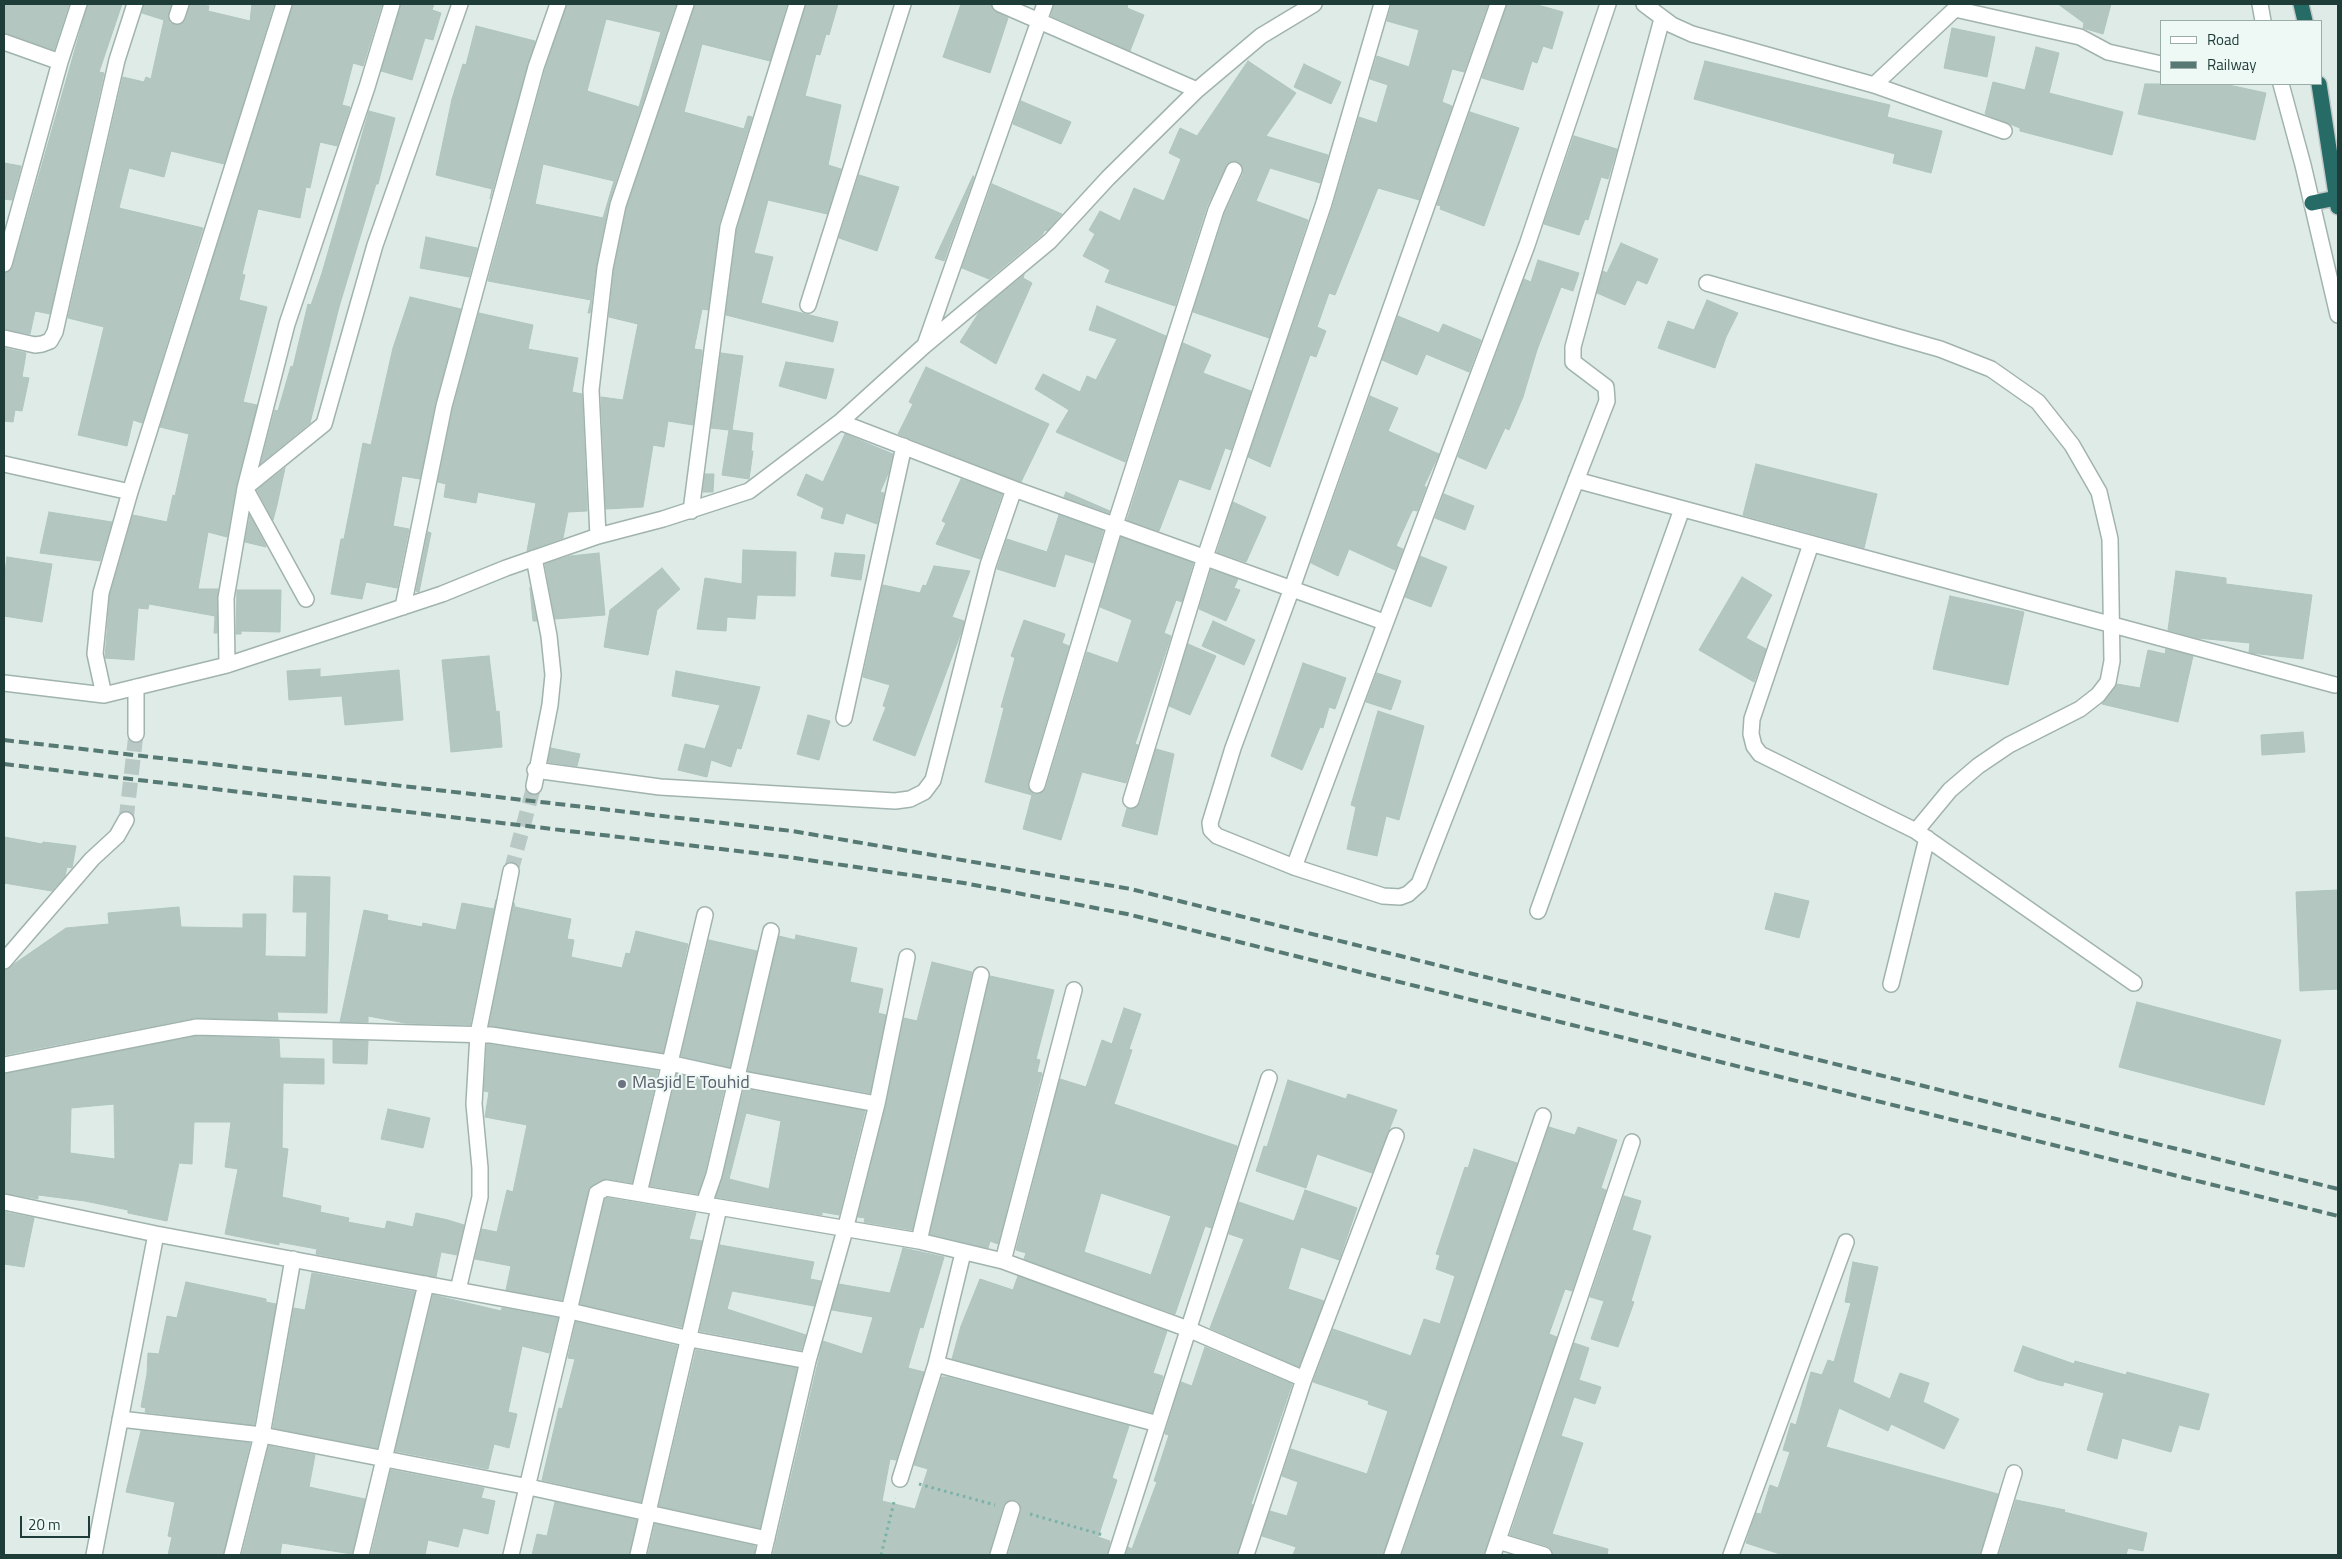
<!DOCTYPE html>
<style>
body{margin:0}
#map{position:relative;width:2342px;height:1559px;overflow:hidden;background:#deebe7;font-family:"Titillium Web",sans-serif}
canvas{display:block}
.frame{position:absolute;inset:0;border:5px solid #1e3c38;pointer-events:none}
.legend{position:absolute;left:2160px;top:20px;width:162px;height:65px;box-sizing:border-box;background:#eef8f4;border:1px solid #9bada9;margin:0;padding:6px 9px;list-style:none;font-size:15px;color:#1e3c38}
.legend li{display:flex;align-items:center;gap:10px;height:25px}
.legend b{width:25px;border:1px solid #9bada9}
.scale{position:absolute;left:20px;top:1516px;width:70px;height:22px;box-sizing:border-box;border:2px solid #1e3c38;border-top:0;padding-left:6px;font-size:15px;line-height:18px;white-space:nowrap;color:#1e3c38;-webkit-text-stroke:4px #eef8f4;paint-order:stroke}
</style>
<div id="map">
<canvas width="2342" height="1559"></canvas>
<div class="frame"></div>
<ul class="legend">
<li><b style="height:6px;background:#fff"></b>Road</li>
<li><b style="height:6px;background:#577973"></b>Railway</li>
</ul>
<div class="scale">20 m</div>
</div>
<script>
const g = document.querySelector('canvas').getContext('2d');
g.lineJoin = 'round';
function fillPath(path, color) { g.fillStyle = color; g.fill(path, 'evenodd'); }
const poly = rows => new Path2D(rows.map(r => 'M' + r).join(''));
function trace(path, color, width, dash) { g.strokeStyle = color; g.lineWidth = width; g.lineCap = dash ? 'butt' : 'round'; g.setLineDash(dash || []); g.stroke(path); }
function label(font, color, halo, rows, align = 'center') {
  g.font = font + ' "Titillium Web",sans-serif'; g.lineWidth = 4; g.setLineDash([]); g.textBaseline = 'middle'; g.strokeStyle = halo; g.fillStyle = color; for (const [text, x, y, turn = 0] of rows) {
    g.save(); g.translate(x, y); g.rotate((+turn || 0) * Math.PI / 180); g.textAlign = isNaN(turn) ? turn : align; if (halo) g.strokeText(text, 0, 0); g.fillText(text, 0, 0); g.restore();
  }
}
const building = poly([
 [4,4,69,4,54,50,4,33,4,4],
 [88,4,122,4,99,72,104,73,50,314,35,311,30,334,4,329,4,273,10,271,13,266,88,4],
 [144,4,171,4,168,18,170,23,178,25,186,19,190,4,209,6,208,11,250,21,252,4,274,4,224,164,171,151,164,177,129,168,119,208,203,228,142,423,133,420,127,446,78,435,104,327,68,318,123,77,144,82,146,77,151,79,164,20,142,13,144,4],
 [293,4,382,4,363,66,353,63,342,105,350,107,337,146,320,142,310,188,306,187,300,218,258,209,242,274,245,275,239,300,267,307,243,402,257,405,236,486,227,537,208,532,198,589,218,589,217,633,214,633,215,616,149,604,148,609,138,608,134,660,105,658,110,595,133,515,167,522,173,495,175,496,189,434,160,427,293,4],
 [401,4,434,4,432,10,441,13,433,40,425,38,412,80,381,71,401,4],
 [567,4,676,4,609,202,596,266,590,313,588,313,591,300,488,281,545,70,567,4],
 [606,19,661,32,639,107,587,91,606,19],
 [543,164,614,181,603,218,535,204,543,164],
 [695,4,787,4,770,61,702,44,684,112,744,129,748,116,752,117,719,224,708,310,702,309,694,349,702,350,693,425,668,421,664,447,653,445,643,507,606,509,601,397,623,400,638,324,609,317,614,269,627,207,695,4],
 [806,4,838,4,829,35,826,34,820,55,816,54,805,96,841,105,828,165,841,169,827,214,768,200,754,253,773,257,761,303,838,322,833,342,726,315,737,229,806,4],
 [961,4,991,4,993,10,1008,18,990,73,943,57,961,4],
 [1054,4,1128,4,1127,8,1144,15,1130,51,1051,16,1054,4],
 [1392,4,1488,4,1464,72,1452,69,1442,102,1452,106,1419,200,1378,188,1335,295,1329,293,1317,327,1326,331,1316,357,1310,355,1270,467,1248,457,1333,206,1359,117,1377,123,1388,85,1370,79,1377,56,1409,67,1419,30,1387,21,1392,4],
 [1507,4,1534,4,1563,12,1552,49,1543,46,1537,63,1532,61,1523,90,1482,78,1507,4],
 [2058,4,2111,4,2103,34,2083,28,2084,23,2058,4],
 [476,26,535,41,490,199,492,189,436,175,452,99,463,64,466,65,476,26],
 [1952,28,1995,37,1987,77,1944,68,1952,28],
 [2036,47,2059,53,2049,93,2123,112,2112,155,2020,131,2020,128,1985,114,1993,82,2025,90,2036,47],
 [1248,61,1296,93,1266,136,1328,155,1320,183,1270,168,1256,201,1308,220,1269,338,1193,312,1225,213,1243,174,1242,165,1237,161,1229,162,1226,166,1207,206,1175,306,1105,282,1110,270,1083,256,1095,234,1089,230,1100,211,1120,221,1134,188,1164,201,1181,159,1169,153,1180,128,1197,136,1248,61],
 [1705,61,1890,105,1887,117,1942,131,1931,173,1893,163,1895,154,1694,99,1705,61],
 [1304,64,1341,82,1331,104,1294,87,1304,64],
 [2145,84,2224,84,2266,93,2255,140,2138,114,2145,84],
 [1021,101,1071,122,1061,144,1013,124,1021,101],
 [369,111,395,118,378,184,376,184,339,307,310,423,261,463,275,410,278,411,291,366,293,367,308,304,311,305,322,273,369,111],
 [1470,112,1519,128,1484,226,1440,209,1441,206,1437,205,1470,112],
 [1574,136,1617,149,1608,179,1601,177,1588,220,1585,219,1579,235,1544,224,1574,136],
 [4,163,21,166,12,200,4,199,4,163],
 [859,175,899,187,877,251,839,238,859,175],
 [973,176,974,177,944,261,935,258,973,176],
 [992,184,1062,214,1047,231,1045,230,1042,235,989,279,962,268,992,184],
 [426,237,477,248,469,277,420,268,426,237],
 [1621,243,1658,259,1647,284,1637,280,1625,305,1597,293,1603,271,1607,273,1621,243],
 [1538,260,1579,273,1573,291,1561,287,1537,350,1523,397,1509,430,1505,428,1486,469,1458,457,1524,279,1531,282,1538,260],
 [1024,275,1023,278,1032,283,996,364,960,342,980,311,1024,275],
 [410,297,461,309,435,404,420,479,402,476,393,526,409,529,397,588,366,582,362,599,331,594,341,539,344,539,363,443,371,445,393,348,410,297],
 [1707,300,1738,313,1726,337,1715,368,1658,348,1668,321,1694,330,1707,300],
 [1097,306,1166,336,1125,462,1056,432,1069,410,1035,389,1043,374,1080,392,1087,376,1096,380,1117,339,1089,330,1097,306],
 [479,313,533,325,528,349,578,358,572,392,582,394,587,511,568,512,563,538,527,551,536,503,478,492,476,503,444,497,446,484,438,482,453,408,479,313],
 [1398,316,1439,333,1443,324,1481,340,1469,372,1426,354,1417,375,1382,360,1398,316],
 [1183,343,1211,355,1203,373,1251,391,1231,450,1225,448,1210,490,1179,479,1159,531,1127,520,1183,343],
 [4,348,26,353,22,377,29,378,22,411,15,410,13,422,4,421,4,348],
 [721,353,743,356,732,430,753,433,751,451,753,451,749,479,722,475,729,430,711,428,721,353],
 [786,362,834,369,826,399,779,386,786,362],
 [926,367,1049,424,1021,482,898,434,913,404,909,402,926,367],
 [1370,396,1398,408,1388,431,1439,454,1424,486,1426,487,1417,511,1413,510,1411,513,1396,546,1403,549,1395,570,1349,549,1338,576,1311,563,1370,396],
 [845,434,893,454,888,474,880,492,884,493,877,524,846,513,843,524,821,518,824,508,797,495,806,474,823,482,845,434],
 [1756,464,1877,494,1864,548,1743,515,1756,464],
 [285,468,277,505,273,520,257,490,285,468],
 [705,474,714,474,713,492,703,492,705,474],
 [961,479,1002,494,980,559,936,544,946,523,942,521,961,479],
 [1066,492,1110,511,1109,513,1064,497,1066,492],
 [1444,494,1474,506,1465,530,1435,518,1444,494],
 [1233,502,1266,517,1246,562,1217,552,1233,502],
 [49,512,112,522,100,561,40,553,49,512],
 [1059,515,1103,531,1094,563,1065,554,1055,587,997,569,1007,539,1047,552,1059,515],
 [250,516,266,546,266,547,245,542,250,516],
 [428,532,431,533,419,592,416,591,428,532],
 [1121,537,1193,563,1182,602,1176,600,1164,633,1171,636,1135,744,1138,745,1126,783,1082,772,1061,840,1023,829,1032,795,985,782,1004,708,1001,707,1015,658,1011,656,1024,620,1065,634,1062,643,1069,646,1028,782,1028,788,1034,794,1040,794,1046,788,1087,652,1118,663,1132,620,1100,607,1121,537],
 [743,550,796,552,795,596,757,595,755,619,727,617,726,631,697,629,705,578,742,584,743,550],
 [599,553,605,615,555,619,545,564,570,556,599,553],
 [835,553,865,555,861,580,831,576,835,553],
 [1420,556,1447,567,1431,607,1405,597,1420,556],
 [7,557,52,564,42,622,4,616,4,580,7,557],
 [934,566,970,571,952,617,964,621,962,630,915,756,873,740,886,707,883,706,890,685,863,677,883,585,920,593,923,585,926,586,934,566],
 [662,568,680,589,657,610,648,655,604,647,610,610,662,568],
 [1211,570,1238,579,1234,588,1240,590,1226,621,1199,609,1211,570],
 [2176,571,2226,578,2226,584,2312,595,2303,659,2251,653,2249,652,2250,643,2197,638,2168,630,2176,571],
 [1742,577,1772,595,1746,638,1766,649,1754,682,1699,650,1742,577],
 [530,588,537,621,533,621,530,588],
 [237,590,281,590,280,632,241,631,241,634,236,634,237,590],
 [1950,596,2024,612,2008,685,1933,669,1950,596],
 [1213,621,1255,640,1244,665,1202,646,1213,621],
 [1188,644,1216,656,1190,715,1169,706,1188,644],
 [2166,649,2193,656,2178,722,2102,704,2117,684,2140,688,2148,650,2165,654,2166,649],
 [489,656,496,712,499,711,502,747,451,752,442,660,489,656],
 [1303,663,1346,678,1335,709,1329,707,1323,728,1320,727,1302,770,1271,756,1303,663],
 [320,669,320,677,399,670,403,720,345,725,342,696,289,700,287,671,320,669],
 [676,671,760,687,741,749,737,748,731,767,711,760,707,777,678,770,685,744,705,749,720,705,672,696,676,671],
 [1377,673,1401,681,1391,710,1366,702,1377,673],
 [1378,711,1424,726,1399,820,1386,816,1377,856,1347,849,1356,807,1351,805,1378,711],
 [808,715,830,721,819,760,797,754,808,715],
 [2303,732,2305,752,2262,755,2261,735,2303,732],
 [551,748,580,754,577,766,548,762,551,748],
 [1156,749,1174,754,1157,835,1122,826,1127,808,1134,809,1140,803,1156,749],
 [4,837,42,844,43,842,76,846,72,868,67,867,65,876,52,891,4,883,4,837],
 [294,876,330,877,327,1013,277,1012,278,1020,194,1018,4,1055,4,971,66,928,109,924,108,913,179,907,181,927,243,928,243,914,266,914,265,956,306,957,307,912,293,912,294,876],
 [2338,890,2338,989,2300,991,2296,892,2338,890],
 [1775,893,1809,901,1799,938,1765,929,1775,893],
 [496,900,470,1025,405,1023,368,1016,368,1022,340,1022,364,910,388,915,387,920,422,927,423,923,456,930,462,903,494,909,496,900],
 [514,903,515,907,571,919,567,939,574,940,571,957,622,968,626,953,630,954,636,931,688,944,663,1053,489,1026,514,903],
 [796,935,857,948,850,982,883,989,878,1013,886,1015,870,1093,748,1071,779,936,795,940,796,935],
 [709,940,757,951,730,1067,681,1056,709,940],
 [932,962,972,972,912,1230,864,1222,865,1218,858,1217,886,1106,904,1018,917,1021,932,962],
 [990,976,1054,990,1036,1059,1040,1060,1037,1072,1042,1073,998,1244,990,1241,988,1248,930,1234,990,976],
 [2137,1002,2281,1040,2264,1105,2119,1067,2137,1002],
 [1124,1008,1141,1014,1129,1049,1132,1050,1114,1104,1237,1146,1211,1228,1205,1226,1175,1314,1024,1259,1026,1253,1016,1250,1060,1079,1086,1087,1102,1040,1112,1044,1124,1008],
 [1101,1193,1171,1216,1151,1275,1084,1252,1101,1193],
 [197,1036,279,1039,280,1058,324,1059,324,1084,283,1083,282,1148,288,1149,282,1197,321,1206,320,1212,349,1218,348,1222,385,1229,387,1221,413,1227,416,1213,448,1220,464,1225,457,1255,441,1252,436,1277,316,1254,317,1249,279,1242,279,1245,225,1234,238,1169,225,1167,231,1122,194,1122,192,1164,179,1163,167,1221,128,1213,128,1210,85,1201,38,1195,38,1199,4,1193,4,1074,197,1036],
 [114,1104,115,1159,70,1153,71,1108,114,1104],
 [333,1040,368,1041,367,1064,333,1063,333,1040],
 [487,1044,658,1071,632,1183,607,1179,589,1188,562,1300,506,1290,511,1266,475,1259,482,1229,497,1232,507,1190,513,1192,527,1125,485,1117,489,1092,484,1091,487,1044],
 [677,1074,725,1085,705,1172,698,1194,650,1186,677,1074],
 [1288,1080,1346,1099,1348,1094,1397,1110,1372,1173,1317,1154,1306,1188,1256,1171,1264,1146,1267,1147,1288,1080],
 [744,1089,865,1111,839,1215,822,1212,822,1215,716,1197,744,1089],
 [746,1113,781,1121,769,1189,729,1179,746,1113],
 [388,1109,430,1118,423,1148,381,1139,388,1109],
 [1549,1127,1575,1135,1578,1127,1617,1140,1601,1188,1606,1190,1572,1291,1565,1289,1549,1334,1557,1337,1484,1555,1402,1555,1549,1127],
 [1474,1149,1517,1163,1383,1555,1293,1555,1296,1547,1262,1536,1270,1511,1287,1516,1298,1482,1282,1476,1291,1449,1367,1474,1388,1411,1368,1404,1369,1401,1313,1382,1333,1329,1411,1356,1424,1319,1440,1324,1455,1276,1436,1269,1440,1255,1436,1254,1465,1167,1468,1168,1474,1149],
 [1305,1190,1357,1208,1339,1260,1301,1247,1288,1289,1324,1301,1299,1367,1210,1328,1244,1239,1229,1234,1239,1202,1294,1221,1305,1190],
 [1624,1196,1641,1201,1632,1230,1651,1236,1631,1301,1634,1302,1618,1347,1591,1339,1604,1301,1590,1297,1624,1196],
 [608,1198,696,1213,689,1239,702,1241,682,1327,580,1304,605,1199,608,1198],
 [4,1212,34,1218,24,1267,4,1264,4,1212],
 [720,1245,814,1262,810,1279,821,1281,814,1306,732,1291,727,1309,806,1335,801,1350,700,1331,720,1245],
 [903,1248,944,1257,923,1328,920,1327,908,1368,924,1372,896,1460,890,1459,882,1501,915,1509,928,1469,914,1465,942,1377,947,1377,1129,1426,1112,1478,1117,1480,1098,1537,1110,1541,1107,1555,1008,1555,1021,1511,1018,1502,1010,1500,1003,1506,989,1555,773,1555,823,1341,862,1354,873,1317,832,1310,839,1284,890,1293,903,1248],
 [1853,1262,1878,1267,1853,1382,1890,1399,1900,1373,1929,1383,1923,1402,1959,1419,1944,1449,1891,1424,1888,1431,1839,1408,1826,1447,1998,1494,1980,1555,1783,1555,1746,1543,1756,1513,1761,1514,1770,1485,1778,1488,1790,1452,1783,1450,1791,1423,1796,1425,1811,1372,1822,1375,1828,1360,1834,1362,1851,1303,1845,1302,1853,1262],
 [312,1273,415,1292,377,1448,273,1428,294,1308,305,1310,312,1273],
 [1018,1276,1167,1331,1153,1373,1163,1376,1152,1413,952,1359,961,1326,980,1279,1013,1290,1018,1276],
 [186,1282,266,1299,266,1302,276,1304,254,1425,145,1412,146,1408,141,1407,147,1374,148,1353,159,1354,167,1316,177,1318,186,1282],
 [433,1295,501,1311,502,1308,558,1318,549,1353,522,1346,508,1412,517,1414,509,1448,494,1444,488,1469,395,1451,433,1295],
 [576,1322,677,1346,641,1502,542,1480,559,1408,562,1409,575,1359,568,1358,576,1322],
 [1574,1343,1589,1348,1579,1380,1601,1387,1595,1404,1574,1397,1561,1436,1583,1443,1552,1534,1608,1549,1607,1555,1553,1555,1551,1549,1547,1546,1510,1535,1574,1343],
 [2023,1346,2074,1364,2075,1361,2126,1375,2127,1372,2209,1394,2199,1430,2179,1425,2171,1452,2122,1438,2117,1459,2087,1450,2104,1393,2064,1382,2063,1386,2038,1380,2014,1371,2023,1346],
 [1205,1347,1292,1384,1251,1504,1253,1505,1237,1555,1126,1555,1128,1547,1132,1549,1157,1482,1154,1481,1169,1435,1165,1434,1181,1382,1192,1386,1205,1347],
 [696,1350,797,1368,760,1528,659,1506,696,1350],
 [141,1431,250,1443,223,1555,168,1555,172,1537,168,1536,175,1502,126,1492,141,1431],
 [269,1446,315,1455,309,1487,365,1499,352,1554,282,1543,280,1555,242,1555,269,1446],
 [391,1470,484,1488,481,1498,495,1501,488,1534,463,1528,458,1547,428,1540,425,1555,371,1555,391,1470],
 [2016,1500,2065,1510,2064,1512,2147,1533,2143,1551,2128,1548,2126,1555,1999,1555,2016,1500],
 [555,1502,637,1520,629,1555,532,1555,537,1534,547,1536,555,1502],
 [655,1524,755,1546,754,1555,648,1555,655,1524]
]);
const minorTunnel = poly([
 [126,820,136,734],
 [511,871,534,786]
]);
const path = poly([
 [919,1484,995,1505],
 [1030,1514,1103,1535],
 [881,1555,895,1498]
]);
const minor = poly([
 [1000,4,1197,90],
 [1498,4,1292,588,1233,748,1210,823,1211,830,1217,836,1294,867,1383,896,1400,897,1408,894,1419,884,1607,401,1606,387,1573,362,1573,347,1662,19],
 [1644,4,1672,25,1692,34,1874,85,1955,9,2080,37,2108,52,2161,64],
 [2260,4,2263,21],
 [177,16,181,4],
 [4,42,60,62],
 [2281,84,2303,165,2338,315],
 [1874,85,2004,131],
 [4,264,60,62,79,4],
 [1707,283,1940,349,1991,369,2038,402,2072,445,2099,492,2110,539,2112,661,2108,682,2098,695,2080,709,2009,745,1978,766,1950,790,1916,831],
 [808,305,903,4],
 [4,338,35,345,42,344,50,341,55,332,117,60,135,4],
 [925,345,1045,4],
 [840,422,1014,489,1384,622],
 [4,464,130,492],
 [1576,480,2335,685],
 [691,511,728,227,797,4],
 [598,536,591,390,605,268,618,205,686,4],
 [1811,544,1752,719,1751,734,1754,746,1760,754,1916,831,2134,983],
 [306,599,245,488,324,424,375,245,460,4],
 [403,607,444,406,536,67,558,4],
 [227,665,226,598,245,488,287,324,367,87,392,4],
 [4,683,104,695,227,665,442,594,506,568,598,536,663,519,749,491,840,422,924,346,1050,241,1108,178,1197,90,1261,36,1314,4],
 [136,687,136,734],
 [104,695,95,654,101,593,130,492,284,4],
 [844,718,904,446],
 [535,770,660,787,895,801,910,799,924,792,933,780,988,565,1014,489],
 [1037,785,1115,525,1216,210,1234,170],
 [534,786,550,705,553,675,549,636,534,558],
 [1131,800,1205,557,1324,203,1382,4],
 [1294,867,1527,245,1608,4],
 [1538,911,1682,509],
 [4,961,92,859,117,836,126,820],
 [1891,984,1927,838],
 [4,1065,196,1027,491,1035,669,1063,737,1078,877,1104],
 [639,1193,705,915],
 [4,1202,156,1234,570,1311,690,1339,808,1361],
 [704,1204,714,1175,771,931],
 [919,1241,981,975],
 [1003,1261,1074,990],
 [458,1290,480,1197,480,1168,474,1104,478,1034,511,871],
 [936,1364,1158,1424],
 [120,1419,262,1435,529,1487,767,1539],
 [900,1479,936,1364,963,1253],
 [1498,1541,1544,1555],
 [94,1555,156,1234],
 [232,1555,262,1435,293,1259],
 [361,1555,426,1284],
 [511,1555,597,1193,606,1188,919,1241,1003,1261,1188,1329,1304,1379],
 [638,1555,719,1208],
 [763,1555,808,1361,845,1230,877,1104,907,957],
 [998,1555,1012,1509],
 [1116,1555,1269,1078],
 [1246,1555,1304,1379,1396,1136],
 [1392,1555,1543,1116],
 [1493,1555,1632,1142],
 [1731,1555,1846,1242],
 [1989,1555,2014,1473]
]);
const highway = poly([
 [2301,4,2305,21],
 [2319,84,2338,207],
 [2312,203,2336,198]
]);
const rail = poly([
 [4,740,792,831,1131,889,2338,1189],
 [4,764,788,857,964,883,1127,914,2338,1216]
]);
const markers = [
 [622,1084,5,"#6b7280"]
];
const worshipNames = [
 ["Masjid E Touhid",632,1084]
];
fillPath(building, '#b3c6c0');
trace(building, '#b0c5bf', 1);
trace(minorTunnel, '#b8c8c4', 15, [15, 8]);
trace(minor, '#a1b3af', 18);
trace(highway, '#c0c8c7', 18);
trace(path, '#7bb2a7', 3, [2.5, 4]);
trace(minor, '#fff', 15);
trace(highway, '#266b65', 15);
trace(rail, '#577973', 4, [10, 5]);
for (const [x, y, r, color] of markers) { const dot = new Path2D(); dot.arc(x, y, r, 0, 2 * Math.PI); g.fillStyle = color; g.fill(dot); trace(dot, '#eef8f4', 2); }
label('18px', '#5b616d', '#eef8f4', worshipNames, 'left');
</script>
